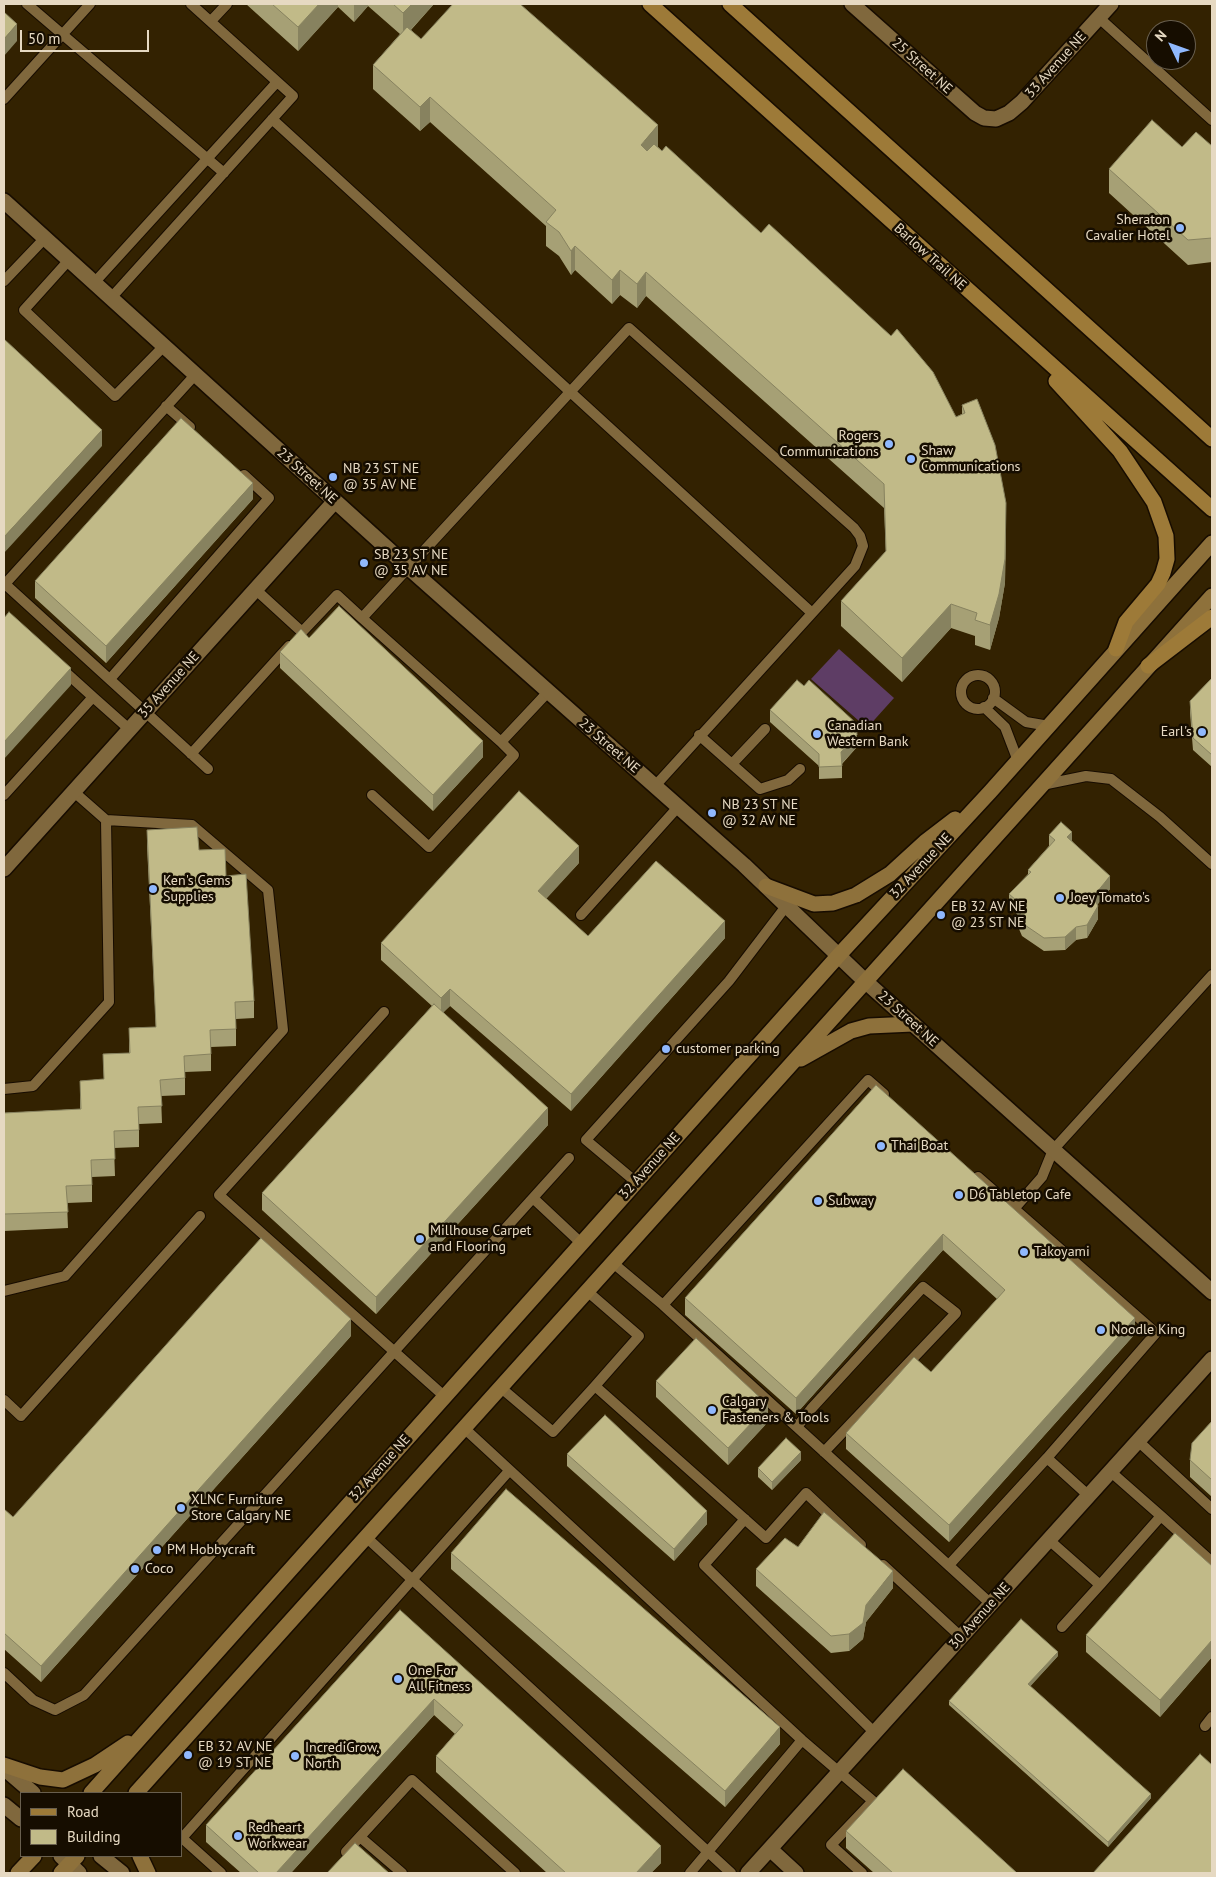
<!DOCTYPE html>
<style>
body{margin:0}
#map{position:relative;width:1216px;height:1877px;overflow:hidden;background:#332201;font-family:"PT Sans",sans-serif}
canvas{display:block}
.frame{position:absolute;inset:0;border:5px solid #e6d9c2;pointer-events:none}
.legend{position:absolute;left:20px;top:1792px;width:162px;height:65px;box-sizing:border-box;background:#160d00;border:1px solid #695f4e;margin:0;padding:6px 9px;list-style:none;font-size:15px;color:#e6d9c2}
.legend li{display:flex;align-items:center;gap:10px;height:25px}
.legend b{width:25px;border:1px solid #695f4e}
.north{position:absolute;left:1146px;top:20px;width:50px;height:50px;box-sizing:border-box;background:#160d00;border:1px solid #695f4e;border-radius:50%;rotate:312deg;font-size:14px;font-weight:700;line-height:20px;text-align:center;color:#e6d9c2}
.north::after{content:'';display:block;margin:auto;width:18px;height:22px;background:#90b8fd;clip-path:polygon(50% 0,100% 100%,50% 72%,0 100%)}
.scale{position:absolute;left:20px;top:30px;width:129px;height:22px;box-sizing:border-box;border:2px solid #e6d9c2;border-top:0;padding-left:6px;font-size:15px;line-height:18px;white-space:nowrap;color:#e6d9c2;-webkit-text-stroke:4px #160d00;paint-order:stroke}
</style>
<div id="map">
<canvas width="1216" height="1877"></canvas>
<div class="frame"></div>
<ul class="legend">
<li><b style="height:6px;background:#9d7a38"></b>Road</li>
<li><b style="height:14px;background:#c1ba88"></b>Building</li>
</ul>
<div class="north">N</div>
<div class="scale">50 m</div>
</div>
<script>
const g = document.querySelector('canvas').getContext('2d');
g.lineJoin = 'round';
function fillPath(path, color) { g.fillStyle = color; g.fill(path, 'evenodd'); }
const poly = rows => new Path2D(rows.map(r => 'M' + r).join(''));
function trace(path, color, width, dash) { g.strokeStyle = color; g.lineWidth = width; g.lineCap = dash ? 'butt' : 'round'; g.setLineDash(dash || []); g.stroke(path); }
function label(font, color, halo, rows, align = 'center') {
  g.font = font + ' "PT Sans",sans-serif'; g.lineWidth = 5; g.setLineDash([]); g.textBaseline = 'middle'; g.strokeStyle = halo; g.fillStyle = color; for (const [text, x, y, turn = 0] of rows) {
    g.save(); g.translate(x, y); g.rotate((+turn || 0) * Math.PI / 180); g.textAlign = isNaN(turn) ? turn : align; if (halo) g.strokeText(text, 0, 0); g.fillText(text, 0, 0); g.restore();
  }
}
const green = poly([
 [839,649,894,698,867,728,811,679]
]);
const service = poly([
 [27,4,224,173],
 [1098,17,1212,120],
 [211,21,227,4],
 [4,99,90,4],
 [272,119,812,613],
 [69,260,24,310,115,396,164,346],
 [4,281,45,238],
 [94,283,277,82],
 [111,298,293,96,191,4],
 [195,375,5,584,208,769],
 [166,406,190,427],
 [255,589,302,632,337,595,362,618,629,328,854,528,860,536,863,546,855,566,655,786],
 [362,618,501,742,548,692],
 [62,669,93,697],
 '961 692a17 17 0 1 1 34 0a17 17 0 1 1-34 0Z',
 [110,679,269,498,244,475],
 [993,698,1026,722,1049,726],
 [984,707,1005,727,1018,761],
 [699,735,760,789,788,780,800,769],
 [191,754,289,646],
 [732,764,765,729],
 [1042,785,1086,776,1111,779,1160,817,1212,864],
 [4,795,93,697,129,729],
 [372,795,429,847,514,755,501,742],
 [581,915,678,807],
 [384,1012,219,1195,444,1396],
 [4,1089,33,1086,109,1002,106,820,73,791],
 [636,1182,586,1140,729,981,787,905],
 [533,1198,581,1243],
 [1014,1209,1042,1177,1053,1150,1212,975],
 [613,1263,663,1305,991,1604],
 [4,1291,65,1276,283,1030,268,890,192,825,106,820],
 [587,1291,639,1336,595,1386,766,1538,806,1493,861,1545],
 [663,1305,868,1080,884,1094],
 [500,1387,553,1432,595,1386],
 [4,1400,21,1416,200,1216],
 [797,1427,811,1409,923,1287,956,1313,824,1452],
 [464,1428,802,1740,873,1801,831,1845,862,1873],
 [1138,1441,1212,1509],
 [1047,1458,1089,1496],
 [1161,1516,1212,1562],
 [745,1519,704,1565,875,1733],
 [366,1537,731,1873],
 [1049,1540,1100,1585,1161,1516,1111,1472],
 [883,1565,961,1637],
 [949,1565,1047,1458,1156,1333,978,1177],
 [1062,1627,1100,1585],
 [4,1673,33,1700,55,1710,84,1695,569,1158],
 [1205,1726,1212,1717],
 [360,1837,402,1873],
 [346,1852,412,1780,515,1873],
 [221,1873,182,1838,509,1471],
 [690,1873,802,1740]
]);
const minor = poly([
 [852,4,975,113,984,118,996,119,1009,113,1022,102,1111,4],
 [4,869,335,501],
 [770,1849,796,1873],
 [748,1873,1212,1359]
]);
const tertiary = poly([
 [4,201,409,568,744,865,865,981,1212,1292],
 [4,1768,33,1793],
 [4,1805,21,1819],
 [61,1856,79,1873],
 [101,1856,122,1873]
]);
const secondary = poly([
 [766,886,814,904,833,903,856,895,890,874,925,842,955,819],
 [801,1059,851,1031,869,1026,913,1024],
 [4,1765,40,1777,63,1780,95,1765,128,1743],
 [91,1793,839,955,990,792,1212,543],
 [136,1793,1212,596],
 [140,1856,148,1873],
 [18,1873,34,1856],
 [61,1873,77,1856]
]);
const primary = poly([
 [650,4,1212,509],
 [730,4,1212,439],
 [1056,381,1120,451,1154,502,1166,536,1167,559,1163,573,1158,584,1126,622,1116,649],
 [1148,666,1212,617]
]);
const wall = poly([
 [246,4,434,4,411,30,421,39,658,147,956,417,962,414,962,405,1006,527,1005,583,999,618,990,650,975,645,975,636,951,628,902,682,841,626,841,601,886,552,884,508,646,296,637,308,620,295,612,304,575,270,571,275,559,256,546,246,546,226,430,122,420,131,373,89,373,65,400,34,368,6,354,22,338,7,298,51],
 [1212,146,1212,262,1188,265,1109,193,1109,169,1182,147],
 [253,499,106,663,35,598,35,581],
 [309,638,483,757,433,811,280,668,280,652],
 [1212,678,1212,767,1193,750,1190,713,1190,701],
 [770,710,857,747,842,764,842,778,819,779,819,766,770,722],
 [147,830,199,850,226,876,254,1001,254,1018,236,1019,236,1046,211,1047,211,1071,185,1072,185,1095,161,1096,162,1123,139,1124,139,1147,114,1148,115,1176,92,1177,92,1202,67,1203,68,1228,4,1231,4,1113,80,1109,80,1081,104,1079,103,1054,129,1053,129,1028,156,1027,147,846],
 [1049,835,1072,841,1110,889,1097,905,1098,919,1087,938,1076,940,1065,950,1044,951,1022,936,1019,929,1019,916,1009,907,1009,894,1028,874,1028,870,1049,846],
 [579,863,546,898,588,936,725,938,571,1111,450,1006,443,1012,548,1125,376,1314,262,1210,262,1193,432,1006,381,960,381,943],
 [876,1085,1135,1334,949,1542,846,1449,846,1433,931,1372,997,1299,943,1250,796,1414,685,1315,685,1298],
 [351,1336,41,1682,4,1649,4,1509,13,1517],
 [656,1381,768,1422,728,1465,656,1397],
 [1212,1421,1212,1497,1190,1477,1190,1460],
 [567,1454,707,1524,674,1561,567,1466],
 [801,1460,772,1490,758,1477,758,1468],
 [798,1547,893,1588,866,1622,863,1639,849,1651,831,1653,756,1586,756,1569],
 [451,1553,780,1744,725,1807,451,1569],
 [1212,1566,1212,1657,1160,1717,1086,1652,1086,1635],
 [400,1610,661,1863,651,1873,547,1873,436,1772,436,1756,455,1734,434,1715,291,1873,241,1873,206,1842,206,1825],
 [1058,1656,1030,1686,1151,1798,1108,1847,949,1705,949,1701],
 [846,1831,1017,1873,874,1873,846,1848]
]);
const shadedWall = poly([
 [319,4,338,4,338,7,298,51,298,27],
 [354,4,368,4,368,6,354,22],
 [412,4,434,4,403,38,403,13],
 [17,24,17,41,4,56,4,39],
 [430,97,430,122,420,131,420,107],
 [658,125,658,149,641,170,641,145],
 [575,246,575,270,571,275,571,251],
 [620,270,620,295,612,304,612,280],
 [646,272,646,296,637,308,637,284],
 [102,430,102,446,4,553,4,537],
 [253,483,253,499,106,663,106,646],
 [1006,503,1005,583,999,618,990,650,990,625],
 [951,604,951,628,902,682,902,658],
 [71,668,71,685,4,759,4,742],
 [857,735,857,747,841,764,841,752],
 [483,741,483,757,433,811,433,795],
 [1072,832,1072,845,1067,837],
 [579,846,579,863,538,908,538,891],
 [1110,876,1110,889,1093,910,1093,897],
 [1098,906,1098,919,1087,938,1087,925],
 [725,921,725,938,571,1111,571,1094],
 [1076,927,1076,940,1065,950,1065,937],
 [450,989,450,1006,441,1015,441,998],
 [548,1108,548,1125,376,1314,376,1297],
 [943,1234,943,1250,796,1414,796,1398],
 [1135,1318,1135,1334,949,1542,949,1525],
 [351,1319,351,1336,41,1682,41,1666],
 [768,1405,768,1422,728,1465,728,1448],
 [801,1452,801,1460,772,1490,772,1482],
 [707,1511,707,1524,674,1561,674,1549],
 [893,1571,893,1588,866,1622,863,1639,849,1651,849,1634,866,1605],
 [1212,1640,1212,1657,1160,1717,1160,1700],
 [1058,1652,1058,1656,1028,1689,1028,1684],
 [434,1699,434,1715,291,1873,276,1873],
 [780,1727,780,1744,725,1807,725,1791],
 [1151,1794,1151,1798,1108,1847,1108,1842],
 [661,1846,661,1863,651,1873,636,1873]
]);
const building = poly([
 [272,4,319,4,298,27,272,4],
 [393,4,412,4,403,13,393,4],
 [453,4,520,4,658,125,641,145,647,151,654,144,662,151,666,146,761,233,769,224,891,336,897,329,933,372,956,417,965,413,962,405,977,399,995,445,1006,503,1005,559,999,594,990,625,975,620,977,613,951,604,902,658,841,601,886,551,884,484,646,272,637,284,620,270,612,280,575,246,571,251,559,232,546,222,556,210,430,97,420,107,373,65,407,27,421,39,453,4],
 [4,12,17,24,4,39,4,12],
 [1152,120,1182,147,1196,132,1212,146,1212,238,1188,240,1109,169,1152,120],
 [4,339,102,430,4,537,4,339],
 [181,418,253,483,106,646,35,581,181,418],
 [339,606,483,741,433,795,280,652,301,629,309,638,339,606],
 [9,612,71,668,4,742,4,618,9,612],
 [1212,678,1212,755,1193,738,1190,701,1212,678],
 [797,680,804,686,809,680,856,723,857,735,841,752,842,766,819,767,819,754,770,710,797,680],
 [519,791,579,846,538,891,588,936,656,861,725,921,571,1094,450,989,441,998,381,943,519,791],
 [1061,822,1072,832,1067,837,1110,876,1093,897,1098,906,1087,925,1076,927,1065,937,1044,938,1022,923,1019,916,1024,907,1009,894,1031,872,1028,870,1055,840,1049,835,1061,822],
 [197,827,199,850,225,849,226,876,246,874,254,1001,235,1002,236,1029,210,1030,211,1054,184,1056,185,1078,160,1080,162,1106,138,1107,139,1130,114,1131,115,1159,91,1160,92,1185,66,1186,68,1212,4,1214,4,1113,81,1109,80,1081,104,1079,103,1054,130,1053,129,1028,156,1027,147,830,197,827],
 [434,1004,548,1108,376,1297,262,1193,434,1004],
 [876,1085,1135,1318,949,1525,846,1433,914,1357,931,1372,1005,1290,943,1234,796,1398,685,1298,876,1085],
 [261,1238,351,1319,41,1666,4,1633,4,1509,13,1517,261,1238],
 [696,1338,768,1405,728,1448,656,1381,696,1338],
 [605,1415,707,1511,674,1549,567,1454,605,1415],
 [1212,1421,1212,1480,1190,1460,1192,1443,1212,1421],
 [786,1438,801,1452,772,1482,758,1468,786,1438],
 [506,1489,780,1727,725,1791,451,1553,506,1489],
 [824,1512,893,1571,866,1605,863,1623,849,1634,831,1636,756,1569,785,1538,798,1547,824,1512],
 [1175,1533,1212,1566,1212,1640,1160,1700,1086,1635,1175,1533],
 [400,1610,661,1846,636,1873,566,1873,436,1756,463,1725,434,1699,276,1873,259,1873,206,1825,400,1610],
 [1021,1619,1058,1652,1028,1684,1151,1794,1108,1842,949,1701,1021,1619],
 [1200,1754,1212,1765,1212,1873,1093,1873,1200,1754],
 [903,1769,1017,1873,893,1873,846,1831,903,1769],
 [355,1843,389,1873,327,1873,355,1843]
]);
const markers = [
 [1180,228,5,"#90b8fd"],
 [889,444,5,"#90b8fd"],
 [911,459,5,"#90b8fd"],
 [333,477,5,"#90b8fd"],
 [364,563,5,"#90b8fd"],
 [1202,732,5,"#90b8fd"],
 [817,734,5,"#90b8fd"],
 [712,813,5,"#90b8fd"],
 [153,889,5,"#90b8fd"],
 [1060,898,5,"#90b8fd"],
 [941,915,5,"#90b8fd"],
 [666,1049,5,"#90b8fd"],
 [881,1146,5,"#90b8fd"],
 [959,1195,5,"#90b8fd"],
 [818,1201,5,"#90b8fd"],
 [420,1239,5,"#90b8fd"],
 [1024,1252,5,"#90b8fd"],
 [1101,1330,5,"#90b8fd"],
 [712,1410,5,"#90b8fd"],
 [181,1508,5,"#90b8fd"],
 [157,1550,5,"#90b8fd"],
 [135,1569,5,"#90b8fd"],
 [398,1679,5,"#90b8fd"],
 [188,1755,5,"#90b8fd"],
 [295,1756,5,"#90b8fd"],
 [238,1836,5,"#90b8fd"]
];
const streetNames = [
 ["33 Avenue NE",1056,65,-48],
 ["25 Street NE",922,66,42],
 ["Barlow Trail NE",930,257,42],
 ["23 Street NE",307,476,42],
 ["35 Avenue NE",169,685,-48],
 ["23 Street NE",609,746,41],
 ["32 Avenue NE",921,866,-47],
 ["23 Street NE",908,1019,42],
 ["32 Avenue NE",650,1166,-48],
 ["32 Avenue NE",380,1468,-48],
 ["30 Avenue NE",980,1616,-48]
];
const poiNames = [
 ["Sheraton",1170,220,"right"],
 ["Cavalier Hotel",1170,236,"right"],
 ["Rogers",879,436,"right"],
 ["Communications",879,452,"right"],
 ["Shaw",921,451],
 ["Communications",921,467],
 ["NB 23 ST NE",343,469],
 ["@ 35 AV NE",343,485],
 ["SB 23 ST NE",374,555],
 ["@ 35 AV NE",374,571],
 ["Canadian",827,726],
 ["Western Bank",827,742],
 ["Earl's",1192,732,"right"],
 ["NB 23 ST NE",722,805],
 ["@ 32 AV NE",722,821],
 ["Ken's Gems",163,881],
 ["Supplies",163,897],
 ["Joey Tomato's",1070,898],
 ["EB 32 AV NE",951,907],
 ["@ 23 ST NE",951,923],
 ["customer parking",676,1049],
 ["Thai Boat",891,1146],
 ["D6 Tabletop Cafe",969,1195],
 ["Subway",828,1201],
 ["Millhouse Carpet",430,1231],
 ["and Flooring",430,1247],
 ["Takoyami",1034,1252],
 ["Noodle King",1111,1330],
 ["Calgary",722,1402],
 ["Fasteners & Tools",722,1418],
 ["XLNC Furniture",191,1500],
 ["Store Calgary NE",191,1516],
 ["PM Hobbycraft",167,1550],
 ["Coco",145,1569],
 ["One For",408,1671],
 ["All Fitness",408,1687],
 ["EB 32 AV NE",198,1747],
 ["@ 19 ST NE",198,1763],
 ["IncrediGrow,",305,1748],
 ["North",305,1764],
 ["Redheart",248,1828],
 ["Workwear",248,1844]
];
fillPath(green, '#5e3d65');
trace(service, '#170c00', 12);
trace(minor, '#170c00', 18);
trace(tertiary, '#170c00', 18);
trace(secondary, '#170c00', 18);
trace(primary, '#170c00', 18);
trace(service, '#80683d', 10);
trace(minor, '#80683d', 15);
trace(tertiary, '#80683d', 15);
trace(secondary, '#8e713b', 15);
trace(primary, '#9d7a38', 15);
fillPath(wall, '#a6a075');
fillPath(shadedWall, '#87825f');
fillPath(building, '#c1ba88');
trace(building, '#87825f', 1);
for (const [x, y, r, color] of markers) { const dot = new Path2D(); dot.arc(x, y, r, 0, 2 * Math.PI); g.fillStyle = color; g.fill(dot); trace(dot, '#160d00', 2); }
label('14px', '#e6d9c2', '#160d00', streetNames);
label('14px', '#e6d9c2', '#160d00', poiNames, 'left');
</script>
